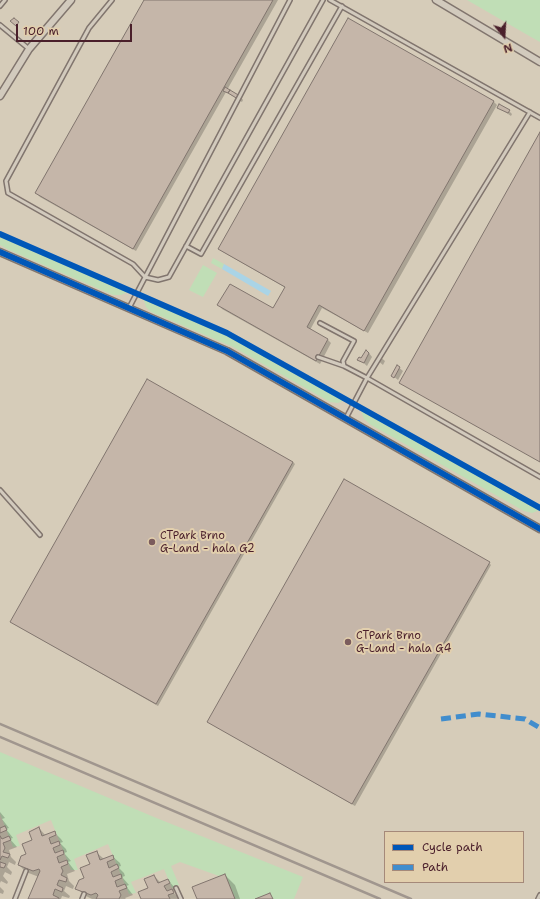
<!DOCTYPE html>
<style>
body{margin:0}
#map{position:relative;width:540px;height:899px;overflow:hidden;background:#d6ccb9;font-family:"Shantell Sans",sans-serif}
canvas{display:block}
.legend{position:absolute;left:384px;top:831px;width:140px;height:52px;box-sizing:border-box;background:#e2cfad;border:1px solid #a58979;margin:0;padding:5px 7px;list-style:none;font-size:12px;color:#4a1f2b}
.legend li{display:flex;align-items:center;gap:8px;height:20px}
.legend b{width:20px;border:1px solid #a58979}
.north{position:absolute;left:484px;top:16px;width:40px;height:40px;-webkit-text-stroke:3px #e2cfad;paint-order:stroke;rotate:162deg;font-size:11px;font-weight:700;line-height:16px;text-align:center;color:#4a1f2b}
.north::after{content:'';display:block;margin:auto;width:14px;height:18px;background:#4a1f2b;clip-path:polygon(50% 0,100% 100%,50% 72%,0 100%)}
.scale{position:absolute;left:16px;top:24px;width:116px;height:18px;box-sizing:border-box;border:2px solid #4a1f2b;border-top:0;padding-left:5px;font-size:12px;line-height:14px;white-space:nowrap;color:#4a1f2b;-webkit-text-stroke:3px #e2cfad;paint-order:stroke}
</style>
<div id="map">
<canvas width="540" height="899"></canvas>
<ul class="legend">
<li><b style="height:5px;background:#0057b8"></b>Cycle path</li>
<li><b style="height:5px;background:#418dcd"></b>Path</li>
</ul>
<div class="north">N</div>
<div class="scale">100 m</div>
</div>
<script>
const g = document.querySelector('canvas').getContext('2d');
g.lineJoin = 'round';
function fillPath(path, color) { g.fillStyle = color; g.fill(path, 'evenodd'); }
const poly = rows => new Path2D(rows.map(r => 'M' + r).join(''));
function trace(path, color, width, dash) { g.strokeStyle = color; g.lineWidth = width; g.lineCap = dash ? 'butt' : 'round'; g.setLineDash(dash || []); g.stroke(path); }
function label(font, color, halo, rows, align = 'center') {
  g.font = font + ' "Shantell Sans",sans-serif'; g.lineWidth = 4; g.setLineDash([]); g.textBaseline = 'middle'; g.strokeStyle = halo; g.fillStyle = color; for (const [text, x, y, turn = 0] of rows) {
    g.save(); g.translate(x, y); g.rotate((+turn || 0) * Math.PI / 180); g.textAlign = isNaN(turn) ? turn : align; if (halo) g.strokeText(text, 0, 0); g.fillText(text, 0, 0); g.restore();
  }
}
const green = poly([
 [467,0,540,0,540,42,531,37],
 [0,237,128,292,121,295,113,295,9,250,0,245],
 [213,258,224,264,222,269,211,263],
 [203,265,217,273,203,297,189,290],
 [143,298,236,339,345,400,338,403,330,402,233,347,151,312,146,307],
 [361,411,540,510,532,513,524,511,371,425,364,419],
 [0,752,154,817,303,877,294,899,273,899,270,893,255,899,235,899,225,874,219,876,180,862,171,866,179,885,172,888,164,869,131,882,136,893,129,894,108,844,74,859,78,870,71,870,51,820,16,835,20,846,13,847,0,814]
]);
const water = poly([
 [224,264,271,291,268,296,222,269]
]);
const shadow = poly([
 [145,0,278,0,227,90,240,96,243,100,242,102,226,92,136,251,40,197,36,193],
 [493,101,497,105,368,333,322,308,310,330,328,340,331,343,320,364,222,309,219,305,274,309,286,288,223,252,219,249],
 [498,107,509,111,512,114,511,116],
 [369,353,372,357,367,366,359,359,362,359],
 [379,356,385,361,383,365,377,360],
 [397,366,403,371,398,380,392,375],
 [293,462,295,464,158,706,14,624],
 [489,563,491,565,355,806,208,722],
 [0,812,5,818,2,819,9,828,6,829,13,838,10,839,17,847,9,850,11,857,16,862,15,865,9,862,7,867,12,872,11,875,5,872,3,876,8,882,7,884,1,881,0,883],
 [39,828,46,836,54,832,61,839,63,842,60,843,66,849,67,852,64,853,71,861,68,862,75,871,67,874,69,881,74,886,73,889,66,886,64,891,70,896,69,898,62,896,61,899,29,899,39,877,26,872,19,865,28,854],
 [96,852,104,859,112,856,120,863,121,866,118,867,124,873,125,876,122,877,129,885,126,886,133,895,125,898,126,899,92,899,84,895,77,888,85,878],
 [225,875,235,885,240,899,198,899],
 [154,876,161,883,168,880,175,888,176,890,173,892,180,899,142,899,149,888],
 [0,887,4,891,3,894,0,893]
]);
const building = poly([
 [144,0,273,0,133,249,35,193,144,0],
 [14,18,19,22,16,26,10,21,14,18],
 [348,18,494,101,364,331,319,305,307,327,328,339,316,361,217,305,230,284,273,308,285,287,218,249,348,18],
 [225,87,230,90,228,93,223,91,225,87],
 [230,90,240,96,238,99,228,93,230,90],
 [499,104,510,110,508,113,497,108,499,104],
 [540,132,540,462,399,383,540,132],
 [366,350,369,353,364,363,357,360,359,357,361,358,366,350],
 [397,365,400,367,394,378,391,376,397,365],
 [147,379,293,462,156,704,10,622,147,379],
 [344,479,490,562,352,804,207,722,344,479],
 [5,826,7,830,0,833,0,828,5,826],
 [39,827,42,836,55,831,56,835,49,838,51,844,59,841,60,845,53,848,55,853,63,850,64,854,57,857,59,863,67,860,68,864,61,867,63,871,61,875,67,878,66,882,59,880,57,885,63,888,62,892,55,889,53,895,59,898,59,899,28,899,40,871,39,869,33,871,18,865,21,856,26,854,22,844,32,840,29,832,39,827],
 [0,836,2,839,9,836,11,840,3,843,5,848,3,852,10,854,8,858,2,856,0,860,0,836],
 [97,851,100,860,113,855,114,859,107,862,109,868,117,864,119,868,111,872,113,877,121,874,122,878,115,881,117,887,125,884,127,888,119,891,121,895,119,899,96,899,98,895,96,893,91,895,75,889,79,880,84,878,80,868,90,864,86,855,97,851],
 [0,862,6,864,4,868,0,867,0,862],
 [225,874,235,899,197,899,192,887,225,874],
 [154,875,158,883,168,879,170,883,164,886,167,891,172,889,174,893,168,895,170,899,141,899,138,892,148,888,144,879,154,875],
 [270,893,273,899,255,899,270,893]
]);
const service = poly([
 [112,0,89,28,6,181,8,193,133,264,145,277,158,280,169,277,323,0],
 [330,0,540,118],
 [0,6,5,0],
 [0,25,29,49],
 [186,246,201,254,342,6],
 [129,308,290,0],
 [320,323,354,341,343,361,344,366],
 [318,357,344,366,367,378,540,477],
 [346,418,367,378,530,112],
 [0,490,40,535],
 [176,888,181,899],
 [15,899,26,871],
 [82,899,84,894],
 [538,899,540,895]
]);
const minor = poly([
 [436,0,540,62],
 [0,96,29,49,71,0],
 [0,252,227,351,540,529]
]);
const rail = poly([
 [0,724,411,899],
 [0,737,380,899]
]);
const quiet = poly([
 [441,719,479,714,525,719,540,728]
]);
const cycleway = poly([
 [0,234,227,333,540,508],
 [0,252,227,351,540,529]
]);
const markers = [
 [152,542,4,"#7b5c5d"],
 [348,642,4,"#7b5c5d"]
];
const poiNames = [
 ["CTPark Brno",160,536],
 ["G-Land - hala G2",160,549],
 ["CTPark Brno",356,636],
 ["G-Land - hala G4",356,649]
];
fillPath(green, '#c0deb6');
fillPath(water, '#aad4e6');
fillPath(shadow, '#0003');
fillPath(building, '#c5b6a9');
trace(building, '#81756e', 1);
trace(service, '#81756e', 6);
trace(minor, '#81756e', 9);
trace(service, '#d2cabd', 3);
trace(minor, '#d2cabd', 6);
trace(rail, '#a0968e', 2.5);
trace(quiet, '#418dcd', 5, [10, 5]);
trace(cycleway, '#0057b8', 6);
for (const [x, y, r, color] of markers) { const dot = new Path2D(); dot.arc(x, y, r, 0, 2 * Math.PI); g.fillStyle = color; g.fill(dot); trace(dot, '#e2cfad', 1.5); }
label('11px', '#4a1f2b', '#e2cfad', poiNames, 'left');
</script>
